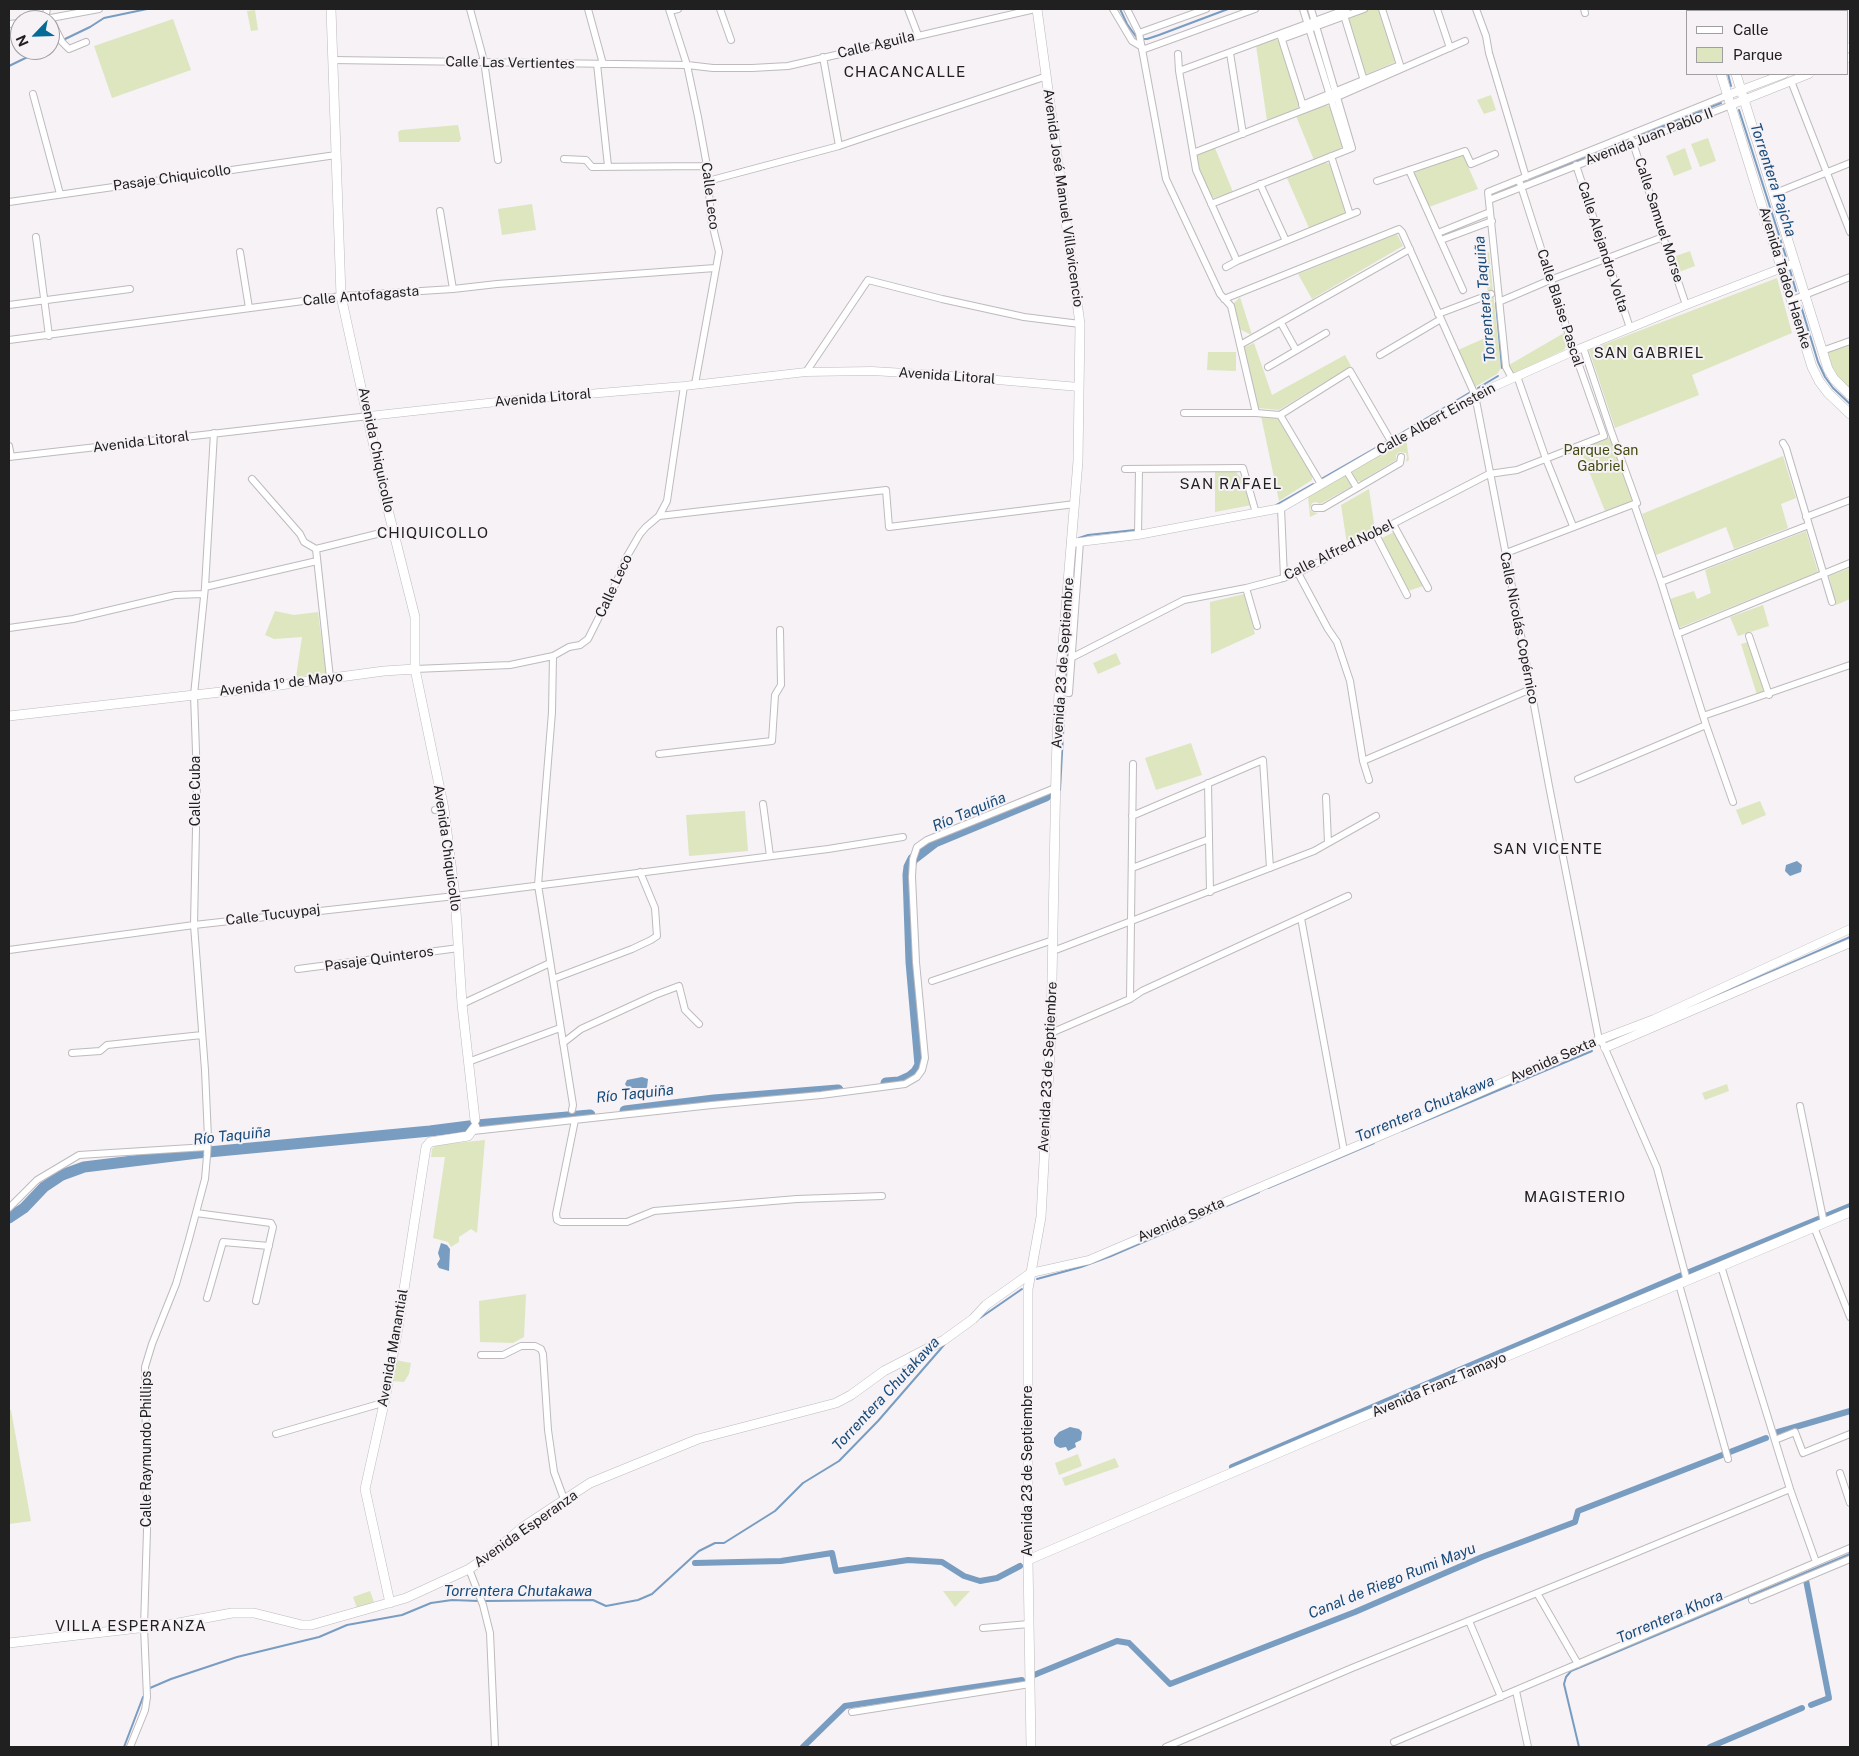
<!DOCTYPE html>
<meta charset="utf-8">
<style>
body{margin:0}
#map{position:relative;width:1859px;height:1756px;overflow:hidden;background:#f6f2f6;font-family:"Public Sans",sans-serif}
canvas{display:block}
.frame{position:absolute;inset:0;border:10px solid #212021;pointer-events:none}
.legend{position:absolute;left:1686px;top:10px;width:162px;height:65px;box-sizing:border-box;background:#f6f2f6;border:1px solid #a19ea1;margin:0;padding:6px 9px;list-style:none;font-size:15px;color:#212021}
.legend li{display:flex;align-items:center;gap:10px;height:25px}
.legend b{width:25px;border:1px solid #a19ea1}
.north{position:absolute;left:10px;top:10px;width:50px;height:50px;box-sizing:border-box;background:#f6f2f6;border:1px solid #a19ea1;border-radius:50%;rotate:246deg;font-size:14px;font-weight:700;line-height:20px;text-align:center;color:#212021}
.north::after{content:'';display:block;margin:auto;width:18px;height:22px;background:#046b98;clip-path:polygon(50% 0,100% 100%,50% 72%,0 100%)}
</style>
<div id="map">
<canvas width="1859" height="1756"></canvas>
<div class="frame"></div>
<ul class="legend">
<li><b style="height:6px;background:#fff"></b>Calle</li>
<li><b style="height:14px;background:#dee6c0"></b>Parque</li>
</ul>
<div class="north">N</div>
</div>
<script>
const g = document.querySelector('canvas').getContext('2d');
g.lineJoin = 'round';
function fillPath(path, color) { g.fillStyle = color; g.fill(path, 'evenodd'); }
const poly = rows => new Path2D(rows.map(r => 'M' + r).join(''));
function trace(path, color, width, dash) { g.strokeStyle = color; g.lineWidth = width; g.lineCap = dash ? 'butt' : 'round'; g.setLineDash(dash || []); g.stroke(path); }
function label(font, color, halo, rows, align = 'center') {
  g.font = font + ' "Public Sans",sans-serif'; g.lineWidth = 4; g.setLineDash([]); g.textBaseline = 'middle'; g.strokeStyle = halo; g.fillStyle = color; for (const [text, x, y, turn = 0] of rows) {
    g.save(); g.translate(x, y); g.rotate((+turn || 0) * Math.PI / 180); g.textAlign = isNaN(turn) ? turn : align; if (halo) g.strokeText(text, 0, 0); g.fillText(text, 0, 0); g.restore();
  }
}
const green = poly([
 [1370,9,1379,9,1380,11,1396,61,1393,63,1367,74,1364,72,1348,19,1350,16],
 [255,10,258,30,251,31,247,11],
 [173,19,191,70,112,98,94,46],
 [1275,38,1279,41,1299,105,1297,110,1267,121,1256,45],
 [1491,95,1496,110,1484,114,1477,100],
 [1325,104,1330,107,1343,146,1338,150,1314,160,1296,116],
 [458,125,461,139,459,142,399,142,398,132,401,130],
 [1708,138,1716,161,1700,167,1691,144],
 [1215,148,1233,192,1214,198,1211,196,1198,170,1197,158,1198,154],
 [1685,148,1692,169,1674,176,1666,156],
 [1463,155,1478,189,1429,207,1414,175,1415,171],
 [1324,162,1330,164,1346,211,1344,214,1309,228,1286,176],
 [532,204,536,230,502,235,498,209],
 [1397,234,1403,246,1312,299,1298,274],
 [1690,251,1695,266,1679,272,1673,257],
 [1489,252,1501,368,1497,374,1475,387,1458,350,1492,335,1484,254],
 [1777,278,1792,333,1692,375,1699,395,1615,428,1589,350],
 [1240,297,1252,335,1239,329,1233,304],
 [1564,333,1567,344,1564,350,1513,374,1509,365],
 [1254,343,1272,395,1345,355,1351,366,1279,410,1258,408,1243,348],
 [1850,344,1850,389,1837,376,1828,357,1828,352],
 [1208,352,1236,352,1236,371,1207,370],
 [1261,416,1276,416,1278,419,1312,476,1312,480,1279,501],
 [1406,437,1409,460,1406,462,1407,457,1406,453,1399,452,1396,455,1396,460,1361,481,1357,481,1352,472,1353,469],
 [1610,437,1633,501,1605,511,1580,449],
 [1783,456,1796,498,1781,504,1788,528,1734,549,1726,527,1656,555,1642,514],
 [1235,471,1245,482,1252,505,1215,512,1215,472],
 [1344,475,1347,475,1352,483,1351,487,1320,504,1316,502,1312,503,1310,509,1312,512,1318,513,1310,517,1308,496],
 [1369,489,1375,530,1347,544,1341,505],
 [1396,531,1423,586,1408,591,1382,538],
 [1806,531,1818,572,1679,628,1670,599,1694,591,1697,599,1711,593,1705,570],
 [1850,568,1850,599,1836,605,1829,576],
 [1244,594,1255,634,1211,654,1210,602],
 [1763,605,1769,626,1738,636,1730,617],
 [275,611,294,615,318,612,326,673,296,677,302,637,274,639,265,635],
 [1748,642,1764,692,1757,695,1741,644],
 [1116,653,1121,664,1098,674,1093,663],
 [1191,743,1202,775,1156,790,1145,758],
 [1760,801,1766,815,1742,825,1736,810],
 [745,811,748,851,689,856,686,815],
 [1727,1084,1729,1091,1705,1100,1702,1093],
 [485,1140,477,1233,471,1229,459,1237,459,1242,451,1247,448,1242,433,1238,445,1157,431,1157,432,1149,436,1145],
 [526,1294,524,1337,513,1343,480,1342,479,1301],
 [395,1360,411,1363,409,1374,404,1382,392,1381],
 [9,1410,11,1410,31,1521,9,1524],
 [1078,1454,1082,1466,1059,1475,1055,1463],
 [1115,1458,1119,1467,1065,1486,1062,1478],
 [370,1591,374,1602,357,1608,353,1597],
 [943,1591,970,1591,955,1607]
]);
const water = poly([
 [1797,861,1802,865,1801,872,1790,876,1785,871,1786,865],
 [642,1077,648,1079,647,1088,630,1088,627,1087,625,1084,627,1080],
 [441,1243,447,1245,450,1249,449,1271,439,1268,437,1264,440,1259,438,1253],
 [1070,1427,1079,1429,1082,1432,1081,1440,1075,1443,1076,1447,1068,1451,1066,1447,1060,1448,1056,1446,1054,1443,1054,1438,1059,1432]
]);
const stream = poly([
 [1120,9,1127,24,1137,38],
 [1707,9,1708,11],
 [1142,39,1147,39,1159,35,1228,9],
 [63,40,90,27,104,18,147,9],
 [50,46,59,42],
 [9,66,42,50],
 [1728,74,1731,86],
 [1739,110,1786,257],
 [1638,136,1721,103],
 [1529,181,1626,140],
 [1498,192,1518,185],
 [1790,270,1796,291],
 [1496,303,1502,368],
 [1801,306,1818,362,1825,377,1833,388,1850,404],
 [1478,388,1498,376],
 [1395,437,1469,393],
 [1323,478,1386,442],
 [1276,505,1313,484],
 [1079,538,1088,535,1135,530],
 [1073,570,1075,550],
 [1066,685,1071,602],
 [1060,790,1065,698],
 [1707,1000,1850,937],
 [1664,1019,1693,1006],
 [1401,1131,1592,1051],
 [1268,1188,1374,1143],
 [1037,1279,1081,1267,1111,1256,1259,1192],
 [980,1318,1022,1289],
 [484,1601,593,1600,606,1606,638,1600,652,1594,699,1551,715,1543,724,1543,775,1511,803,1483,839,1461,878,1421,944,1345],
 [150,1688,171,1679,237,1657,319,1637,347,1625,402,1615,431,1603,452,1600,479,1601],
 [124,1747,143,1697],
 [1579,1747,1564,1684,1566,1677,1571,1671,1850,1554]
]);
const canal = poly([
 [1778,1432,1850,1411],
 [1232,1467,1677,1277,1850,1206],
 [695,1563,781,1561,832,1553,836,1571,908,1560,942,1562,964,1576,980,1581,997,1578,1020,1566],
 [1806,1580,1829,1698,1811,1705],
 [1034,1675,1117,1641,1129,1643,1170,1684,1355,1612,1482,1557,1575,1522,1578,1511,1766,1438],
 [803,1747,845,1706,1022,1680],
 [1710,1747,1802,1708]
]);
const river = poly([
 [886,1083,899,1082,910,1077,916,1072,920,1065,911,962,908,875,909,867,913,859,935,842,1046,796],
 [625,1111,714,1100,838,1090],
 [9,1218,24,1208,44,1187,62,1175,84,1167,198,1153,430,1131,477,1125,590,1115]
]);
const minor = poly([
 [470,9,484,61,498,160],
 [588,9,603,64],
 [669,9,687,65,698,117,707,166,711,219,719,252,695,384],
 [720,9,731,40],
 [908,9,918,35],
 [1113,9,1132,41,1142,47],
 [1127,9,1139,33,1166,179,1220,294,1231,306,1256,413],
 [1303,9,1347,150],
 [1382,9,1401,68],
 [1437,9,1450,48],
 [1476,9,1486,36,1489,53,1526,177],
 [1584,9,1585,13],
 [670,11,678,9],
 [1343,12,1365,84],
 [50,18,62,42,69,49,86,42],
 [45,19,47,9],
 [40,20,99,9],
 [9,24,20,23],
 [1139,33,1206,9],
 [1281,37,1303,106],
 [1282,39,1364,9],
 [1142,50,1255,9],
 [1230,53,1243,134],
 [1178,54,1179,71,1196,170,1237,261],
 [823,57,839,146],
 [332,60,687,65,713,68,752,68,788,66,1035,9],
 [597,64,608,166],
 [1179,71,1347,9],
 [1791,81,1850,232],
 [33,94,60,194],
 [1302,105,1400,65],
 [1632,140,1661,228,1663,237,1686,305],
 [1193,153,1337,97,1465,41],
 [1331,156,1350,215],
 [564,159,586,160,592,167,707,166],
 [1576,165,1630,328],
 [1409,170,1463,290],
 [708,181,839,146,1047,76],
 [1377,181,1465,151,1471,164,1495,154],
 [1260,184,1286,241],
 [1773,194,1850,163],
 [1489,200,1731,105],
 [9,202,336,155],
 [1211,204,1352,148,1311,9],
 [440,211,453,289],
 [1438,233,1490,212],
 [36,237,49,336],
 [1441,240,1492,221],
 [240,252,249,308],
 [1226,267,1237,261,1357,212],
 [1224,299,1399,229,1402,232,1475,395,1507,560,1549,786,1599,1040,1603,1044,1657,1168,1687,1281],
 [1792,300,1850,277],
 [1501,301,1550,280,1663,237],
 [9,305,130,289],
 [1438,314,1491,294],
 [1281,323,1296,350],
 [9,340,341,296,453,289,497,284,715,268],
 [1240,345,1410,249],
 [1583,347,1611,431,1637,503],
 [1822,351,1850,341],
 [1380,355,1441,319],
 [1268,367,1326,333],
 [806,372,868,280,942,299,1024,317,1080,324],
 [1517,376,1546,459,1573,526],
 [1512,378,1506,367,1488,192,1728,95],
 [1184,413,1256,413,1280,415,1350,371,1392,443],
 [1280,415,1321,484],
 [1783,443,1786,448,1832,602],
 [9,446,11,456],
 [9,457,369,416],
 [1125,469,1243,468,1256,513],
 [1346,470,1357,488],
 [252,479,300,534,304,542,316,549,330,678],
 [1281,508,1284,578],
 [1315,508,1323,508,1400,463,1401,457],
 [659,516,886,490,889,527,1075,504],
 [1806,517,1850,500],
 [1393,524,1428,588],
 [1375,533,1407,595],
 [1138,535,1139,469],
 [316,549,393,530],
 [1506,553,1634,504,1661,582,1706,725,1733,802],
 [1298,573,1328,629,1337,642,1350,681,1363,761,1369,780],
 [1661,582,1809,525],
 [205,587,317,561],
 [1246,588,1257,626],
 [9,628,73,619,175,595,203,594],
 [1677,634,1850,563],
 [1749,636,1769,695],
 [553,656,552,712,538,885,573,1105,572,1110],
 [1071,658,1184,600,1246,588,1280,579,1298,573,1489,474,1517,470,1604,436,1574,351,1519,180],
 [415,669,510,665,553,656,569,647,580,645,588,639,617,581,626,558,640,534,646,527,659,516,667,501,684,386],
 [1059,692,1069,693,1080,542],
 [1703,716,1850,665],
 [659,754,772,741,775,695,781,685,780,630],
 [1363,761,1531,689],
 [1578,779,1706,725],
 [1208,783,1210,892],
 [1326,797,1328,843],
 [763,804,770,856],
 [435,810,444,809],
 [1132,816,1263,760,1270,868],
 [1132,868,1209,839],
 [1301,918,1344,1151],
 [9,950,194,925,455,896,828,849,903,837],
 [1053,951,1314,851,1376,816],
 [298,969,459,948],
 [553,979,632,949,651,940,657,936,655,908,640,872],
 [932,981,1053,940],
 [1130,999,1133,764],
 [462,1004,550,963],
 [1051,1033,1130,999,1142,991,1348,896],
 [563,1043,581,1029,655,995,679,986,685,1010,699,1024],
 [72,1053,100,1051,107,1045,202,1035],
 [468,1062,560,1028],
 [1800,1106,1824,1223],
 [575,1120,556,1214,557,1220,561,1222,627,1222,654,1211,797,1199,882,1196],
 [473,1131,712,1105,821,1095,905,1084,917,1077,922,1070,925,1058,916,962,912,877,913,859,917,847,927,840,1055,788],
 [9,1208,37,1180,79,1155,207,1147],
 [196,1213,271,1223,273,1227,256,1301],
 [1814,1227,1850,1317],
 [1721,1266,1790,1489,1816,1562],
 [1679,1284,1728,1459],
 [207,1298,223,1242,269,1246],
 [481,1355,503,1355,521,1346,535,1346,541,1349,543,1354,548,1430,554,1472,564,1499],
 [276,1434,379,1404,385,1399],
 [1775,1440,1795,1432,1803,1453,1850,1434],
 [1840,1473,1850,1503],
 [469,1569,483,1605,490,1633,495,1747],
 [1537,1593,1578,1664],
 [1752,1600,1850,1559],
 [1469,1621,1501,1697],
 [983,1628,1029,1624],
 [1516,1691,1528,1747],
 [852,1712,1030,1684],
 [1394,1742,1850,1548],
 [130,1747,145,1710,147,1697,144,1627,147,1530,145,1367,152,1344,176,1284,189,1239,205,1179,207,1156,208,1138,205,1070,194,925,197,780,194,695,205,587,214,433],
 [1166,1747,1352,1668,1611,1563,1790,1489]
]);
const tertiary = poly([
 [1848,48,1850,47],
 [1848,58,1850,57],
 [1728,95,1784,74],
 [1731,105,1809,74],
 [369,416,515,400,684,386,806,372,872,371,939,375,1079,387],
 [1071,543,1138,535,1281,508,1475,395,1574,351,1686,305,1795,263],
 [1605,1048,1850,943],
 [1031,1273,1089,1260,1394,1130,1599,1040,1654,1019,1850,929]
]);
const secondary = poly([
 [331,9,341,296,387,506,415,617,415,669,444,809,455,896,462,1004,475,1120],
 [1701,9,1702,11],
 [1716,9,1716,11],
 [1721,74,1812,367,1819,381,1828,393,1850,414],
 [1736,74,1828,369,1834,379,1850,395],
 [9,716,265,687,384,671,415,669],
 [1028,1560,1341,1426,1850,1212],
 [390,1603,365,1489,385,1399,398,1328,426,1147,430,1142,468,1136,475,1127],
 [9,1643,173,1624,232,1613,254,1613,302,1625,311,1625,406,1598,469,1569,490,1555,523,1527,590,1483,698,1439,836,1403,851,1395,884,1371,944,1340,973,1319,986,1305,1031,1273],
 [1031,1747,1028,1560,1028,1289,1041,1217,1051,1033,1056,769,1059,692,1078,461,1080,324,1037,9]
]);
const streetNames = [
 ["Calle Aguila",876,45,-13],
 ["Calle Las Vertientes",510,63,1],
 ["Avenida Juan Pablo II",1649,137,-21],
 ["Pasaje Chiquicollo",172,178,-8],
 ["Calle Leco",710,196,83],
 ["Avenida José Manuel Villavicencio",1063,198,82],
 ["Calle Samuel Morse",1659,220,72],
 ["Calle Alejandro Volta",1603,247,72],
 ["Avenida Tadeo Haenke",1785,278,73],
 ["Calle Antofagasta",361,296,-5],
 ["Calle Blaise Pascal",1560,308,72],
 ["Avenida Litoral",947,376,4],
 ["Avenida Litoral",543,398,-5],
 ["Calle Albert Einstein",1436,419,-29],
 ["Avenida Litoral",141,442,-7],
 ["Avenida Chiquicollo",376,450,78],
 ["Calle Alfred Nobel",1339,550,-26],
 ["Calle Leco",614,586,-65],
 ["Calle Nicolás Copérnico",1519,628,79],
 ["Avenida 23 de Septiembre",1063,663,-86],
 ["Avenida 1º de Mayo",281,684,-7],
 ["Calle Cuba",196,791,-90],
 ["Avenida Chiquicollo",447,848,82],
 ["Calle Tucuypaj",273,915,-7],
 ["Pasaje Quinteros",379,959,-8],
 ["Avenida Sexta",1553,1060,-24],
 ["Avenida 23 de Septiembre",1048,1067,-87],
 ["Avenida Sexta",1181,1220,-23],
 ["Avenida Manantial",393,1348,-80],
 ["Avenida Franz Tamayo",1439,1385,-23],
 ["Calle Raymundo Phillips",147,1449,-90],
 ["Avenida 23 de Septiembre",1028,1471,-90],
 ["Avenida Esperanza",526,1529,-35]
];
const parkNames = [
 ["Parque San",1601,451],
 ["Gabriel",1601,467]
];
const neighbourhoodNames = [
 ["CHACANCALLE",905,72],
 ["SAN GABRIEL",1649,353],
 ["SAN RAFAEL",1231,484],
 ["CHIQUICOLLO",433,533],
 ["SAN VICENTE",1548,849],
 ["MAGISTERIO",1575,1197],
 ["VILLA ESPERANZA",131,1626]
];
const waterNames = [
 ["Torrentera Pajcha",1773,180,72],
 ["Torrentera Taquiña",1485,299,-95],
 ["Río Taquiña",969,812,-23],
 ["Río Taquiña",635,1094,-6],
 ["Torrentera Chutakawa",1425,1109,-23],
 ["Río Taquiña",232,1136,-6],
 ["Torrentera Chutakawa",886,1394,-47],
 ["Canal de Riego Rumi Mayu",1392,1581,-22],
 ["Torrentera Chutakawa",518,1591],
 ["Torrentera Khora",1670,1617,-23]
];
fillPath(green, '#dee6c0');
fillPath(water, '#799cc1');
trace(stream, '#799cc1', 2);
trace(canal, '#799cc1', 6);
trace(river, '#799cc1', 11);
trace(minor, '#bebabd', 8);
trace(tertiary, '#bebabd', 9);
trace(secondary, '#bebabd', 10);
trace(minor, '#fff', 6);
trace(tertiary, '#fff', 8);
trace(secondary, '#fff', 9);
label('14px', '#212021', '#f6f2f6', streetNames);
label('14px', '#434b12', '#f6f2f6', parkNames);
g.letterSpacing = '1px';
label('15px', '#212021', '#f6f2f6', neighbourhoodNames);
g.letterSpacing = '0px';
label('italic 15px', '#164a7a', '#f6f2f6', waterNames);
</script>
